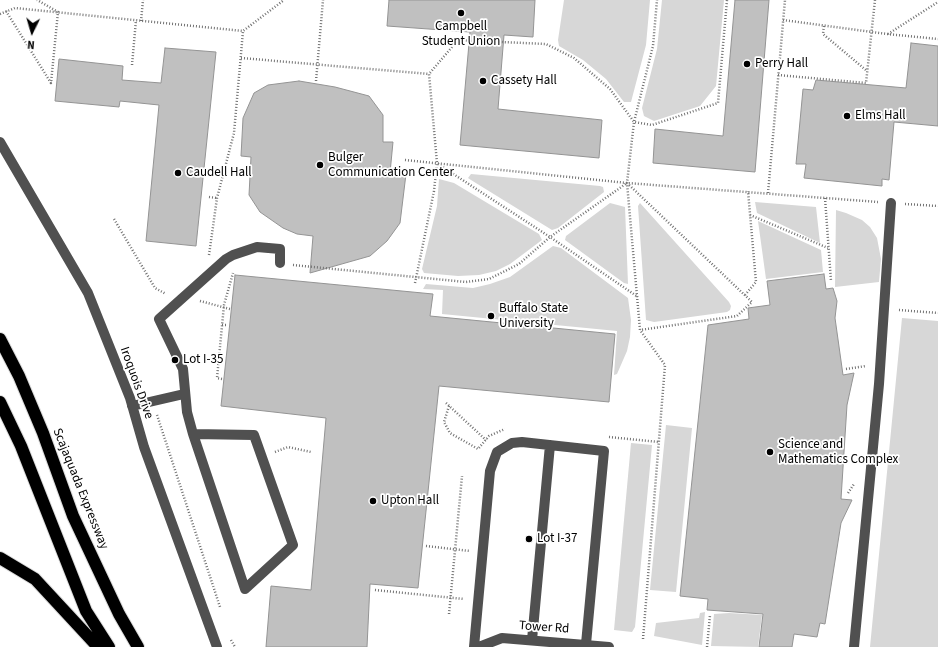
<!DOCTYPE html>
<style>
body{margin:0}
#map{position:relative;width:938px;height:647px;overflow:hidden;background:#fff;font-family:"Source Sans 3",sans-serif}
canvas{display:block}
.north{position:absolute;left:12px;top:12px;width:40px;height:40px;-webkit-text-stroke:3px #fff;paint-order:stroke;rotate:185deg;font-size:11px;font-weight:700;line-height:16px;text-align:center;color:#000}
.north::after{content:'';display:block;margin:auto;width:14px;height:18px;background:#000;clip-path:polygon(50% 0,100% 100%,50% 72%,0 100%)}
</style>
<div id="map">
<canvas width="938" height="647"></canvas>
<div class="north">N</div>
</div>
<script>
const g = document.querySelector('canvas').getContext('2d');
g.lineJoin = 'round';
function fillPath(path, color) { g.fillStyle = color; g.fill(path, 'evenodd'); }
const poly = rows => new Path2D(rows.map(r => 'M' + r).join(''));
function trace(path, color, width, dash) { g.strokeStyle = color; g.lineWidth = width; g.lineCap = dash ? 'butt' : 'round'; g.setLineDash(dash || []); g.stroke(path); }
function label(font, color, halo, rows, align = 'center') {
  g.font = font + ' "Source Sans 3",sans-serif'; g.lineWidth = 3.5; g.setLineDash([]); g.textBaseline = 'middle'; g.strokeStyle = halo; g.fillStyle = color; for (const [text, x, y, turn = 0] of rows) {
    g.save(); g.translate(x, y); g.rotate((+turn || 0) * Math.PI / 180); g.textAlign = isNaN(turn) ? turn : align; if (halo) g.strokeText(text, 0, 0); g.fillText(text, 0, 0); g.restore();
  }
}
const green = poly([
 [564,0,650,0,646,45,631,102,624,102,606,79,583,60,559,46,558,40],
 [662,0,724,0,716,86,700,106,654,121,644,116,642,108,657,49],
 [471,174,600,186,603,187,604,192,558,228,552,230,471,180,468,178],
 [439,179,454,183,539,234,542,240,510,264,496,271,479,275,458,276,424,273,422,269,437,206],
 [755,202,816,207,820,243,757,213],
 [610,203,625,207,628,284,624,283,565,240,566,236],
 [640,203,729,302,731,306,730,310,727,312,654,322,646,320,638,206],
 [836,210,846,213,862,220,870,227,877,238,881,259,879,282,835,287],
 [758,221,821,250,823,272,766,279],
 [553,246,561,248,628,298,631,320,630,337,627,351,617,374,614,375,617,331,442,314,443,290,423,289,426,284,473,288,490,284,510,277],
 [902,318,938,321,938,647,870,647],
 [666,425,692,428,676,592,650,590],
 [631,443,652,445,635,627,632,632,614,630],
 [705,612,702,645,654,636,656,623,699,618,700,613],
 [729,613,762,615,758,647,711,646,714,614]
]);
const building = poly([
 [389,0,535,0,533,37,504,35,498,109,602,120,599,158,460,145,470,32,387,26,389,0],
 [735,0,769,0,755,172,653,163,655,129,723,136,735,0],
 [911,43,938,46,938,126,894,122,889,180,882,179,882,186,804,178,806,164,796,164,803,89,813,90,816,80,906,88,911,43],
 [165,48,216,52,196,246,146,241,159,105,120,101,119,107,55,101,59,59,123,66,122,80,161,83,165,48],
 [299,81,335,87,369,96,383,115,383,142,393,142,390,173,406,174,400,223,387,241,370,256,310,273,313,236,297,234,283,228,260,212,249,195,251,157,241,156,243,118,254,93,268,85,299,81],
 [824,274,826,289,833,288,837,301,835,318,843,375,854,373,847,405,841,499,852,500,841,523,825,624,820,623,817,637,794,634,792,647,759,647,763,614,707,610,708,599,680,596,708,325,749,319,748,308,770,305,767,281,824,274],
 [235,275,433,294,430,316,615,334,609,402,439,386,418,588,370,584,367,647,266,647,271,586,311,590,326,418,221,406,235,275]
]);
const path = poly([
 [6,11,51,83,58,12,37,0],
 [0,14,15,8,243,31,284,0],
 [783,20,887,34,938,39],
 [141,21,143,0],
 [824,26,823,34,867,71],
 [888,34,938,2],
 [241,58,429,74],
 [132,65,136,20],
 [778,75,866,83,875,0],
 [316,81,323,0],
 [405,160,627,183,878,202],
 [438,164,550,237,638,297],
 [627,183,752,302,737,316,640,330],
 [768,193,785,0],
 [209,197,217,198],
 [825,198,831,281],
 [905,204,938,206],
 [750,215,828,248],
 [114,219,155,288,166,294],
 [209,255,217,198,234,133,243,31],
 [293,265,466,282,489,279,519,264,550,237,627,183],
 [415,283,434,191,437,163,429,74,458,40,546,44,574,58,610,89,634,122,652,125,718,103,727,0],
 [745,295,756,282,748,191],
 [200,301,230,309],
 [899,310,938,313],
 [222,325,228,325],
 [846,369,866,366],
 [222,379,217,378,224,305,233,273],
 [446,403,486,440],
 [449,406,444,422,450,433,478,449,489,436,505,429],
 [157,415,220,607],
 [609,437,659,442],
 [275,452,288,447,311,452],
 [848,493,854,484],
 [426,546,470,551],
 [375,590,464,599],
 [449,614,462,476],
 [643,639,665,365,640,330,627,183,634,122,653,46,657,0],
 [231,640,235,647],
 [707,647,710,615]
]);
const minor = poly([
 [0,142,88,293,130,398,144,447,217,647],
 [132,406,184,394],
 [193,434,254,435,293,545,245,589,193,434,187,412,183,369,159,319,226,259,233,255,257,247,280,249,280,263],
 [532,640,550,445],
 [474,647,490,471,497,452,512,443,522,442,604,451,586,644],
 [479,647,502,638,609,647],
 [854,647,879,384,891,203]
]);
const highway = poly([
 [0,339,19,376,43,433,73,516,119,614,138,647],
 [0,402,21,446,86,611,109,647],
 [0,558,35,579,98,647]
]);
const markers = [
 [461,13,4,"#000"],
 [747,64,4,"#000"],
 [483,81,4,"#000"],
 [847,116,4,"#000"],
 [320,165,4,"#000"],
 [178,173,4,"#000"],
 [491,316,4,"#000"],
 [175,360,4,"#000"],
 [770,452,4,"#000"],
 [373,501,4,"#000"],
 [529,539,4,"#000"]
];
const poiNames = [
 ["Campbell",461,27,"center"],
 ["Student Union",461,42,"center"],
 ["Perry Hall",755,64],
 ["Cassety Hall",491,81],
 ["Elms Hall",855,116],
 ["Bulger",328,158],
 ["Communication Center",328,173],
 ["Caudell Hall",186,173],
 ["Buffalo State",499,309],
 ["University",499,324],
 ["Lot I-35",183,360],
 ["Science and",778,445],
 ["Mathematics Complex",778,460],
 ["Upton Hall",381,501],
 ["Lot I-37",537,539]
];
const streetNames = [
 ["Iroquois Drive",136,383,70],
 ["Scajaquada Expressway",80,489,68],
 ["Tower Rd",544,628,4]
];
fillPath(green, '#d7d7d7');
fillPath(building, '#c0c0c0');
trace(building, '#949494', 1);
trace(highway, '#dbdbdb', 14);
trace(path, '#727272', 2.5, [1, 2]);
trace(minor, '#505050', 10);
trace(highway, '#000', 12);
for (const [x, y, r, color] of markers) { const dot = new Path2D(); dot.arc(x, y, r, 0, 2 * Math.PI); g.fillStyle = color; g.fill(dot); trace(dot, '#fff', 1.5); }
label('13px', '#000', '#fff', poiNames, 'left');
label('13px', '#000', '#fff', streetNames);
</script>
